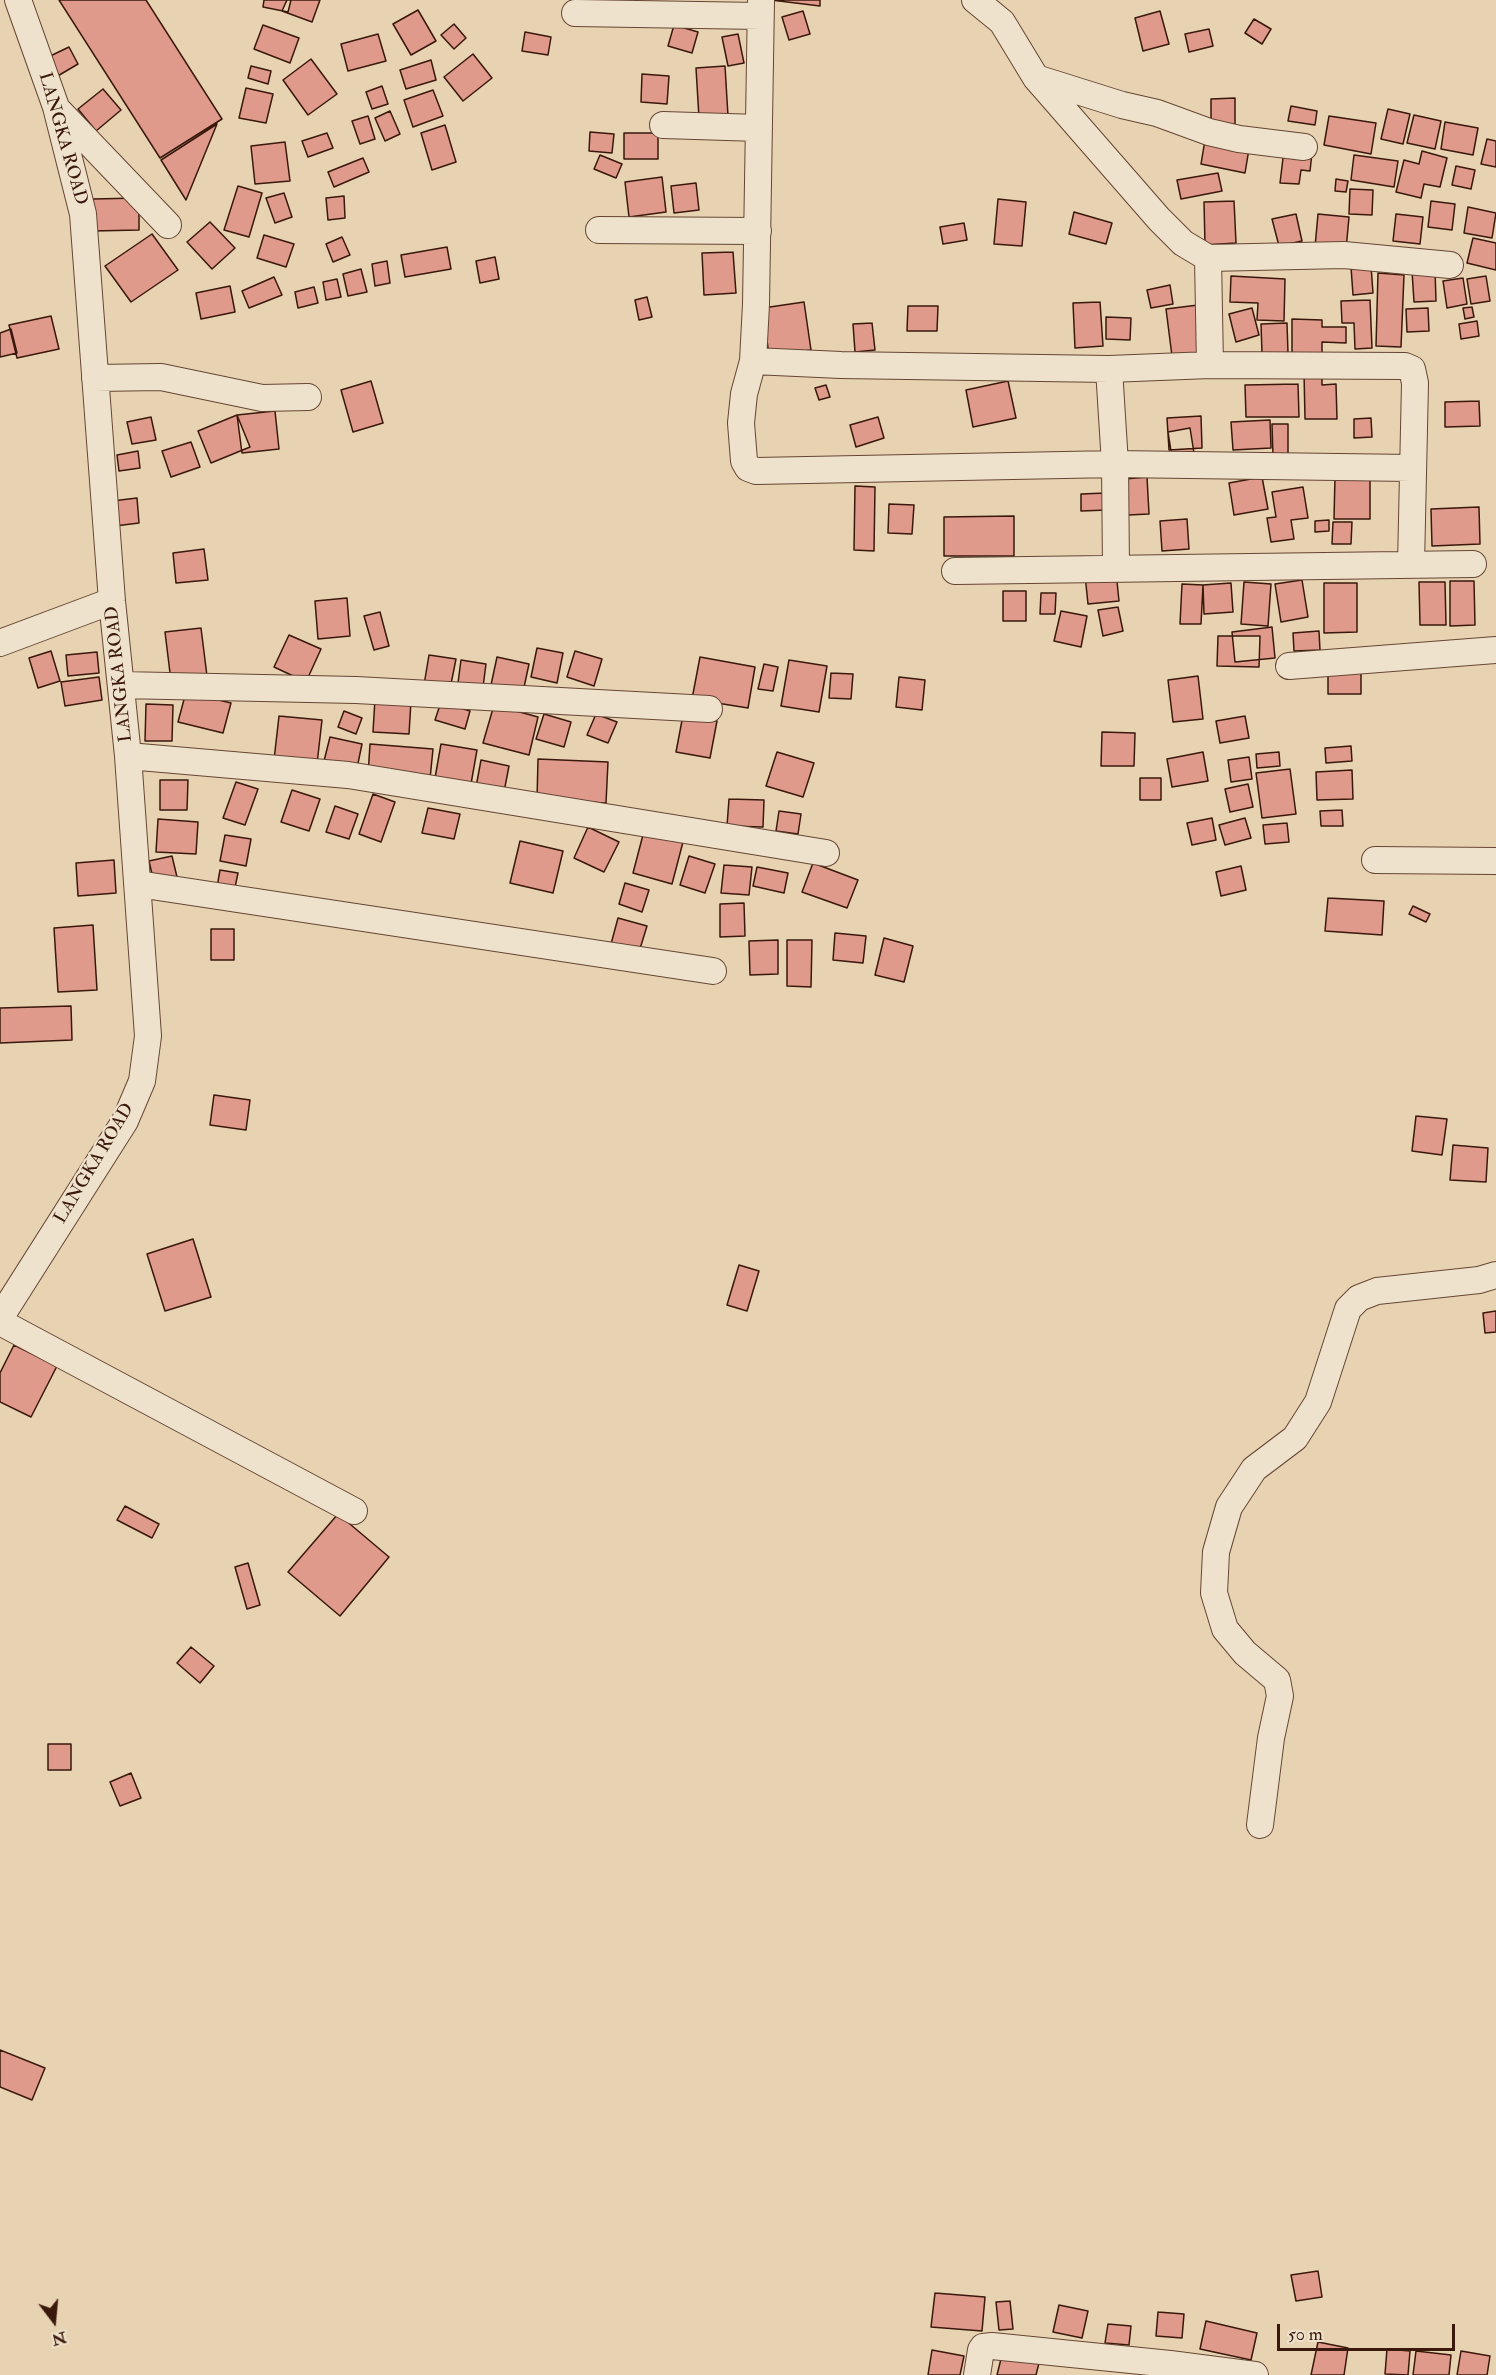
<!DOCTYPE html>
<style>
body{margin:0}
#map{position:relative;width:1496px;height:2375px;overflow:hidden;background:#e7d2b1;font-family:"IM FELL Double Pica",serif}
canvas{display:block}
.north{position:absolute;left:24px;top:2291px;width:60px;height:60px;-webkit-text-stroke:4px #efe2cc;paint-order:stroke;rotate:164deg;font-size:16px;font-weight:700;line-height:24px;text-align:center;color:#3a180b}
.north::after{content:'';display:block;margin:auto;width:21px;height:27px;background:#3a180b;clip-path:polygon(50% 0,100% 100%,50% 72%,0 100%)}
.scale{position:absolute;left:1277px;top:2324px;width:178px;height:27px;box-sizing:border-box;border:3px solid #3a180b;border-top:0;padding-left:8px;font-size:18px;line-height:21px;white-space:nowrap;color:#3a180b;-webkit-text-stroke:4px #efe2cc;paint-order:stroke}
</style>
<div id="map">
<canvas width="1496" height="2375"></canvas>
<div class="north">N</div>
<div class="scale">50 m</div>
</div>
<script>
const g = document.querySelector('canvas').getContext('2d');
g.lineJoin = 'round';
function fillPath(path, color) { g.fillStyle = color; g.fill(path, 'evenodd'); }
const poly = rows => new Path2D(rows.map(r => 'M' + r).join(''));
function trace(path, color, width, dash) { g.strokeStyle = color; g.lineWidth = width; g.lineCap = dash ? 'butt' : 'round'; g.setLineDash(dash || []); g.stroke(path); }
function label(font, color, halo, rows, align = 'center') {
  g.font = font + ' "IM FELL Double Pica",serif'; g.lineWidth = 4.5; g.setLineDash([]); g.textBaseline = 'middle'; g.strokeStyle = halo; g.fillStyle = color; for (const [text, x, y, turn = 0] of rows) {
    g.save(); g.translate(x, y); g.rotate((+turn || 0) * Math.PI / 180); g.textAlign = isNaN(turn) ? turn : align; if (halo) g.strokeText(text, 0, 0); g.fillText(text, 0, 0); g.restore();
  }
}
const building = poly([
 [59,0,146,0,222,119,160,158,59,0],
 [264,0,291,0,288,12,263,7,264,0],
 [287,0,320,0,312,22,282,11,287,0],
 [771,0,820,0,820,6,771,0],
 [418,10,436,41,411,55,393,24,418,10],
 [803,11,810,34,789,40,782,17,803,11],
 [1160,11,1169,44,1143,51,1135,18,1160,11],
 [1254,19,1271,29,1262,44,1245,33,1254,19],
 [454,24,466,38,454,49,441,35,454,24],
 [263,25,299,38,290,63,254,49,263,25],
 [674,25,698,32,692,53,668,46,674,25],
 [1209,29,1213,46,1189,52,1185,34,1209,29],
 [525,32,551,37,548,55,522,51,525,32],
 [378,34,386,61,348,71,341,44,378,34],
 [738,34,744,63,728,66,722,37,738,34],
 [69,47,78,64,56,77,46,58,69,47],
 [473,54,492,78,463,101,444,77,473,54],
 [311,59,337,94,308,115,283,80,311,59],
 [431,60,436,80,406,89,400,70,431,60],
 [251,66,271,71,268,84,248,78,251,66],
 [725,66,728,116,699,118,696,68,725,66],
 [642,74,669,76,667,104,641,102,642,74],
 [382,86,388,104,372,109,366,92,382,86],
 [246,88,273,94,266,123,239,118,246,88],
 [103,89,121,110,96,131,78,109,103,89],
 [433,90,443,116,413,127,404,100,433,90],
 [1235,98,1235,127,1211,128,1211,99,1235,98],
 [1291,106,1317,111,1315,125,1288,121,1291,106],
 [1388,109,1410,114,1403,144,1381,139,1388,109],
 [390,111,400,134,385,141,375,118,390,111],
 [1414,115,1441,121,1435,149,1407,143,1414,115],
 [368,116,375,139,360,144,352,121,368,116],
 [1329,116,1376,123,1371,154,1324,145,1329,116],
 [1445,122,1478,128,1473,155,1441,149,1445,122],
 [217,124,186,200,161,160,217,124],
 [445,125,456,162,432,170,421,133,445,125],
 [590,132,614,134,612,153,589,151,590,132],
 [327,133,333,148,308,157,302,141,327,133],
 [624,133,658,133,658,159,624,159,624,133],
 [1487,139,1496,141,1496,167,1481,164,1487,139],
 [1205,140,1249,149,1245,173,1201,164,1205,140],
 [285,142,290,181,255,184,251,146,285,142],
 [1284,150,1312,153,1310,171,1301,170,1299,184,1280,183,1284,150],
 [1422,151,1447,158,1440,187,1424,184,1421,198,1396,192,1404,160,1419,164,1422,151],
 [600,155,622,164,616,178,594,169,600,155],
 [1354,155,1398,161,1394,187,1351,180,1354,155],
 [363,158,369,172,334,187,328,172,363,158],
 [1456,166,1475,170,1471,189,1452,185,1456,166],
 [1218,173,1222,191,1181,199,1177,180,1218,173],
 [662,177,666,212,629,217,625,182,662,177],
 [1336,179,1348,181,1346,192,1335,191,1336,179],
 [696,183,699,210,674,213,671,186,696,183],
 [238,186,262,193,249,237,224,230,238,186],
 [1350,189,1373,190,1372,215,1349,214,1350,189],
 [284,193,292,217,275,223,266,198,284,193],
 [344,196,345,218,328,220,326,198,344,196],
 [139,198,139,230,93,231,93,199,139,198],
 [998,199,1026,202,1022,246,994,244,998,199],
 [1234,201,1236,243,1205,245,1204,202,1234,201],
 [1431,201,1455,204,1452,230,1428,227,1431,201],
 [1468,207,1496,213,1492,238,1464,233,1468,207],
 [1074,212,1112,223,1106,244,1069,234,1074,212],
 [1296,214,1302,241,1279,246,1272,219,1296,214],
 [1318,214,1349,217,1346,250,1315,247,1318,214],
 [1396,214,1423,217,1420,244,1393,241,1396,214],
 [210,222,235,248,212,269,187,242,210,222],
 [964,223,967,240,943,244,940,227,964,223],
 [152,234,178,270,131,302,105,266,152,234],
 [264,235,294,244,286,267,257,258,264,235],
 [342,237,350,255,333,262,326,244,342,237],
 [1473,238,1496,243,1496,270,1467,263,1473,238],
 [447,247,451,269,405,277,401,255,447,247],
 [733,252,736,293,704,295,702,253,733,252],
 [495,257,499,279,480,283,476,261,495,257],
 [387,261,390,283,375,286,372,264,387,261],
 [1371,266,1373,293,1353,295,1351,267,1371,266],
 [361,269,367,292,348,296,343,274,361,269],
 [1435,270,1436,301,1414,302,1412,271,1435,270],
 [1378,273,1404,275,1401,347,1376,346,1378,273],
 [1231,276,1285,279,1284,321,1257,320,1258,303,1230,302,1231,276],
 [1486,276,1490,301,1471,304,1467,279,1486,276],
 [274,277,282,295,249,308,242,291,274,277],
 [1463,278,1467,304,1447,308,1443,281,1463,278],
 [337,279,341,297,326,300,323,282,337,279],
 [1170,285,1173,304,1151,308,1147,290,1170,285],
 [230,286,235,312,201,319,196,293,230,286],
 [314,287,318,303,298,308,295,292,314,287],
 [647,297,652,317,639,320,635,300,647,297],
 [1370,300,1372,348,1355,349,1354,323,1342,323,1341,301,1370,300],
 [804,302,811,350,769,356,763,308,804,302],
 [1100,302,1103,346,1075,348,1073,303,1100,302],
 [1198,305,1204,353,1172,356,1166,309,1198,305],
 [908,306,938,306,937,331,907,331,908,306],
 [1472,307,1474,317,1465,319,1463,308,1472,307],
 [1252,308,1259,335,1236,342,1229,314,1252,308],
 [1428,308,1429,331,1407,332,1406,309,1428,308],
 [51,316,59,349,17,358,9,325,51,316],
 [1106,317,1131,318,1130,340,1106,339,1106,317],
 [1292,319,1322,320,1322,327,1346,327,1346,343,1322,342,1322,356,1292,356,1292,319],
 [1477,321,1479,336,1461,339,1459,324,1477,321],
 [872,323,875,350,855,352,853,324,872,323],
 [1287,323,1288,353,1262,353,1261,324,1287,323],
 [11,329,17,353,0,357,0,333,11,329],
 [1304,372,1322,372,1322,385,1336,384,1337,419,1305,419,1304,372],
 [371,381,383,423,353,432,341,390,371,381],
 [1008,381,1016,418,973,427,966,390,1008,381],
 [1298,384,1299,417,1246,417,1245,385,1298,384],
 [826,385,830,397,819,400,815,388,826,385],
 [1479,401,1480,426,1445,427,1445,402,1479,401],
 [275,411,279,449,242,453,237,415,275,411],
 [237,415,250,447,211,463,198,431,237,415],
 [1201,416,1202,448,1169,450,1167,418,1201,416],
 [151,417,156,440,132,444,127,422,151,417],
 [878,417,884,438,856,447,850,425,878,417],
 [1371,418,1372,437,1354,438,1354,419,1371,418],
 [1270,420,1271,448,1233,450,1231,422,1270,420],
 [1272,424,1288,424,1288,456,1273,456,1272,424],
 [1190,428,1194,453,1172,457,1168,432,1190,428],
 [191,442,200,467,171,477,162,451,191,442],
 [138,451,140,468,119,471,117,455,138,451],
 [1147,477,1149,514,1128,515,1125,479,1147,477],
 [1262,477,1268,509,1234,515,1229,483,1262,477],
 [1335,477,1370,477,1370,519,1334,519,1335,477],
 [855,486,875,487,874,551,854,550,855,486],
 [1303,487,1308,518,1291,520,1294,539,1271,542,1267,518,1276,517,1272,492,1303,487],
 [1106,493,1107,510,1081,511,1081,494,1106,493],
 [137,498,139,523,115,526,112,501,137,498],
 [889,504,914,505,912,534,888,533,889,504],
 [1479,507,1480,544,1432,546,1431,509,1479,507],
 [1014,516,1014,556,944,556,944,517,1014,516],
 [1187,519,1189,549,1162,551,1160,521,1187,519],
 [1329,520,1329,531,1315,532,1315,521,1329,520],
 [1333,522,1352,522,1351,544,1332,544,1333,522],
 [204,549,208,580,176,583,173,553,204,549],
 [1116,572,1119,601,1088,604,1085,575,1116,572],
 [1302,580,1308,617,1281,622,1275,584,1302,580],
 [1450,581,1474,581,1475,625,1450,626,1450,581],
 [1244,582,1271,584,1268,626,1241,624,1244,582],
 [1419,582,1445,582,1446,625,1420,625,1419,582],
 [1231,583,1233,612,1204,614,1203,585,1231,583],
 [1324,583,1357,583,1357,632,1324,633,1324,583],
 [1182,584,1203,585,1201,624,1180,624,1182,584],
 [1003,591,1026,591,1026,621,1003,621,1003,591],
 [1041,593,1056,593,1055,614,1040,614,1041,593],
 [347,598,350,636,318,639,315,601,347,598],
 [1118,607,1123,631,1103,636,1098,610,1118,607],
 [1061,611,1087,616,1081,647,1054,641,1061,611],
 [380,612,389,646,374,650,364,616,380,612],
 [1272,627,1275,658,1235,662,1232,632,1272,627],
 [201,628,207,676,171,681,165,632,201,628],
 [1319,631,1320,650,1294,651,1293,633,1319,631],
 [289,635,321,649,306,682,274,667,289,635],
 [1218,636,1260,636,1259,667,1217,666,1218,636],
 [537,648,563,653,557,683,531,677,537,648],
 [51,651,60,681,38,688,29,658,51,651],
 [575,651,602,659,594,686,567,677,575,651],
 [97,652,99,673,68,676,66,655,97,652],
 [429,655,456,659,450,689,424,685,429,655],
 [497,657,529,664,523,692,491,685,497,657],
 [700,657,755,667,748,708,692,699,700,657],
 [461,660,486,664,483,687,458,683,461,660],
 [789,660,827,666,819,712,781,706,789,660],
 [764,664,778,667,773,691,758,689,764,664],
 [1361,671,1361,694,1328,694,1328,672,1361,671],
 [831,673,853,674,851,699,829,698,831,673],
 [1198,676,1203,719,1173,722,1168,680,1198,676],
 [99,677,102,700,65,706,61,682,99,677],
 [899,677,925,680,922,710,896,707,899,677],
 [186,692,231,703,223,733,178,722,186,692],
 [375,699,411,701,409,734,373,732,375,699],
 [441,702,470,711,465,729,435,720,441,702],
 [146,704,173,705,172,741,145,741,146,704],
 [494,705,538,717,529,755,483,743,494,705],
 [344,711,362,718,356,734,338,727,344,711],
 [544,714,571,722,564,747,536,739,544,714],
 [596,714,617,722,608,743,587,735,596,714],
 [683,715,717,721,710,758,676,752,683,715],
 [279,716,322,720,317,764,274,760,279,716],
 [1245,716,1249,738,1220,743,1216,721,1245,716],
 [1102,732,1135,733,1134,766,1101,766,1102,732],
 [330,737,362,744,357,768,324,761,330,737],
 [370,744,433,749,430,779,368,775,370,744],
 [441,744,477,750,471,784,435,778,441,744],
 [1351,746,1352,761,1326,763,1325,748,1351,746],
 [777,752,814,763,803,797,766,786,777,752],
 [1203,752,1208,781,1172,787,1167,759,1203,752],
 [1279,752,1280,766,1257,768,1256,754,1279,752],
 [1249,757,1252,779,1231,782,1228,760,1249,757],
 [538,759,608,762,606,803,537,800,538,759],
 [481,760,509,766,504,792,476,787,481,760],
 [1290,769,1296,814,1262,818,1256,773,1290,769],
 [1352,770,1353,799,1317,800,1316,772,1352,770],
 [1140,778,1161,778,1161,800,1140,800,1140,778],
 [160,780,188,780,187,810,160,810,160,780],
 [236,782,258,789,245,825,223,818,236,782],
 [1248,784,1253,807,1230,812,1225,789,1248,784],
 [292,790,320,799,309,831,281,822,292,790],
 [373,794,395,802,381,842,359,834,373,794],
 [729,799,764,800,763,827,727,826,729,799],
 [335,806,358,814,349,839,326,832,335,806],
 [428,808,460,814,454,839,422,833,428,808],
 [1342,810,1343,826,1321,826,1320,811,1342,810],
 [779,811,801,814,798,834,776,831,779,811],
 [1212,818,1216,840,1192,845,1187,823,1212,818],
 [1245,818,1251,838,1225,845,1219,825,1245,818],
 [158,819,198,822,196,854,156,852,158,819],
 [1287,823,1289,842,1265,844,1263,825,1287,823],
 [588,827,619,842,604,872,574,858,588,827],
 [644,831,683,842,672,884,633,873,644,831],
 [225,835,251,839,246,866,220,861,225,835],
 [520,841,563,851,553,893,510,883,520,841],
 [172,856,177,877,154,883,149,861,172,856],
 [689,856,715,864,705,893,680,885,689,856],
 [114,860,116,893,78,896,76,863,114,860],
 [813,863,858,880,847,908,802,892,813,863],
 [724,865,752,867,749,895,721,893,724,865],
 [1241,866,1246,890,1221,896,1216,872,1241,866],
 [757,867,788,873,784,893,753,886,757,867],
 [220,870,238,873,233,897,216,893,220,870],
 [625,883,649,890,642,912,619,904,625,883],
 [1328,898,1384,901,1382,935,1325,931,1328,898],
 [744,903,745,936,720,937,720,904,744,903],
 [1413,906,1430,914,1426,922,1409,914,1413,906],
 [618,918,647,926,639,952,611,944,618,918],
 [93,925,97,990,58,992,54,928,93,925],
 [211,929,234,929,234,960,211,960,211,929],
 [835,933,866,936,863,963,833,960,835,933],
 [884,938,913,946,904,982,875,975,884,938],
 [778,940,778,974,750,975,749,941,778,940],
 [787,940,812,940,811,987,787,986,787,940],
 [71,1006,72,1040,0,1043,0,1008,71,1006],
 [214,1095,250,1100,246,1130,210,1125,214,1095],
 [1416,1116,1447,1119,1442,1155,1412,1151,1416,1116],
 [1453,1145,1488,1148,1486,1182,1450,1180,1453,1145],
 [193,1239,211,1297,165,1311,147,1254,193,1239],
 [739,1265,759,1271,747,1311,727,1305,739,1265],
 [1496,1311,1496,1332,1485,1333,1483,1313,1496,1311],
 [14,1345,57,1366,31,1417,0,1402,0,1373,14,1345],
 [125,1506,159,1524,152,1538,117,1520,125,1506],
 [338,1514,389,1557,340,1616,288,1572,338,1514],
 [248,1563,260,1605,247,1609,235,1567,248,1563],
 [191,1647,214,1666,200,1683,177,1663,191,1647],
 [48,1744,71,1744,71,1770,48,1770,48,1744],
 [131,1773,141,1798,120,1806,110,1782,131,1773],
 [0,2050,45,2068,32,2100,0,2087,0,2050],
 [1318,2271,1322,2297,1296,2301,1291,2275,1318,2271],
 [935,2293,985,2297,982,2331,931,2327,935,2293],
 [1010,2301,1013,2329,999,2330,996,2302,1010,2301],
 [1059,2305,1088,2311,1082,2338,1053,2332,1059,2305],
 [1158,2312,1184,2314,1182,2338,1156,2336,1158,2312],
 [1206,2321,1257,2333,1251,2360,1200,2349,1206,2321],
 [1108,2324,1131,2326,1129,2345,1105,2343,1108,2324],
 [1318,2342,1348,2348,1344,2375,1311,2375,1318,2342],
 [1387,2349,1410,2351,1408,2375,1385,2374,1387,2349],
 [932,2350,964,2356,960,2375,928,2375,932,2350],
 [1416,2351,1451,2355,1449,2375,1413,2375,1416,2351],
 [1461,2351,1490,2356,1487,2375,1457,2375,1461,2351],
 [1002,2355,1039,2363,1036,2375,997,2375,1002,2355]
]);
const minor = poly([
 [761,0,756,304,753,361,744,394,741,423,744,461,748,468,756,471,1115,464,1412,468],
 [975,0,1002,22,1036,78,1159,219,1183,243,1208,258,1344,255,1450,265],
 [575,13,760,16],
 [1036,78,1122,105,1157,113,1209,132,1239,139,1304,147],
 [58,110,168,225],
 [663,125,759,128],
 [599,230,758,231],
 [1208,258,1210,365],
 [753,361,841,365,1109,369,1210,365,1405,366,1412,369,1415,383,1411,565],
 [1109,369,1115,464,1116,568],
 [95,378,161,377,262,398,308,397],
 [955,571,1473,564],
 [0,643,112,601],
 [1289,666,1496,650],
 [121,685,356,690,709,709],
 [128,756,348,775,826,853],
 [1375,860,1496,861],
 [138,884,713,971],
 [0,1318,125,1121,142,1081,148,1036,128,756,112,601,83,214,56,107,18,0],
 [0,1322,354,1511],
 [1260,1825,1271,1738,1280,1696,1277,1680,1245,1653,1225,1629,1214,1593,1216,1552,1229,1507,1254,1469,1295,1438,1318,1402,1348,1309,1359,1298,1377,1291,1479,1280,1496,1275],
 [977,2375,981,2350,983,2347,992,2346,1170,2364,1255,2375]
]);
const streetNames = [
 ["LANGKA ROAD",62,139,74],
 ["LANGKA ROAD",120,674,-96],
 ["LANGKA ROAD",95,1164,-59]
];
fillPath(building, '#df9a8c');
trace(building, '#3a180b', 1.5);
trace(minor, '#654634', 28);
trace(minor, '#efe2cc', 26);
label('18px', '#3a180b', '#efe2cc', streetNames);
</script>
